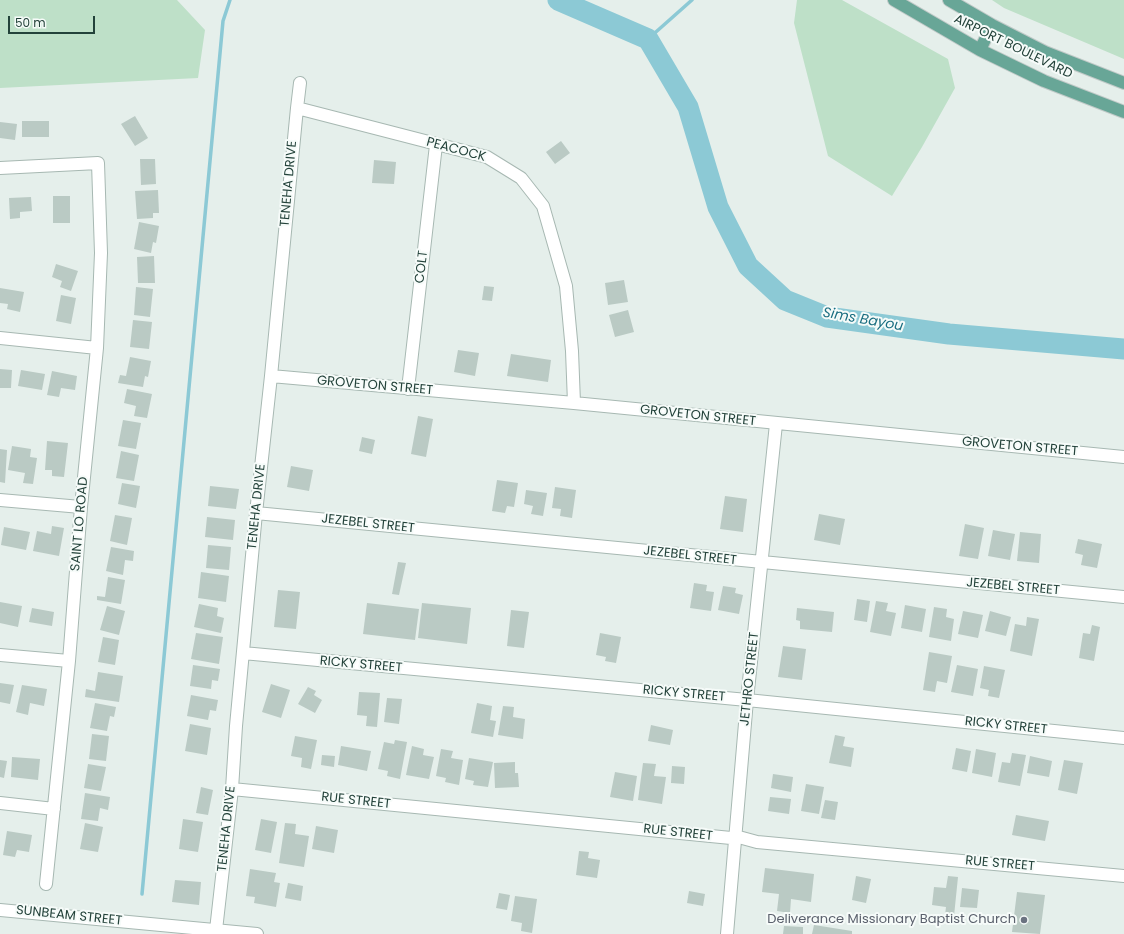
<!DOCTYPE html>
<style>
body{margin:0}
#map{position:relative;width:1124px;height:934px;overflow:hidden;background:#e5efeb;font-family:Poppins,sans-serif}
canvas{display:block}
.scale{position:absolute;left:8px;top:16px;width:87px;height:18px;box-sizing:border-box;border:2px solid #23423a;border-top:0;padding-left:5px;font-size:12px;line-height:14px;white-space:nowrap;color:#23423a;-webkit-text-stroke:3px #f6fbf9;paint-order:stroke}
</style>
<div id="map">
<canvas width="1124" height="934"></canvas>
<div class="scale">50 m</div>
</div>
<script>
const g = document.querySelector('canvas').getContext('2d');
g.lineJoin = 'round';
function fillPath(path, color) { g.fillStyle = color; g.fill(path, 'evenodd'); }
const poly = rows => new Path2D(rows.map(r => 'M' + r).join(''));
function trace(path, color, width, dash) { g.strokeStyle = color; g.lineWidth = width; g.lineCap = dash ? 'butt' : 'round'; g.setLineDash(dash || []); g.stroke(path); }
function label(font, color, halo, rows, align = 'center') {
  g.font = font + ' Poppins,sans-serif'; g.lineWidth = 4; g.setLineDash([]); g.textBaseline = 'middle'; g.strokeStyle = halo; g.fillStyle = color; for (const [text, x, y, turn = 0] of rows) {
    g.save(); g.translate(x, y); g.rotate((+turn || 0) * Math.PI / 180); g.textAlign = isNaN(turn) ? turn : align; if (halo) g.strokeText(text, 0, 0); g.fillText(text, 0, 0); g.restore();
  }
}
const green = poly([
 [0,0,177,0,205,30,198,78,0,88],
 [797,0,842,0,948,59,955,88,922,147,892,196,828,156,794,23],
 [992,0,1124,0,1124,59,1004,8]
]);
const stream = poly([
 [648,39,692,0],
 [142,894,223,21,230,0]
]);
const river = poly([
 [558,0,648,39,688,107,718,207,748,266,785,300,827,317,949,334,1124,349]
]);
const building = poly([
 [135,116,148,138,135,146,121,124],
 [22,121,49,121,49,137,22,137],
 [0,122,17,124,15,140,0,138],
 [561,141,570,153,555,164,546,152],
 [140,159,155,159,156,184,141,185],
 [374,160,396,162,394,184,372,183],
 [158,190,159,213,153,213,153,218,137,219,135,191],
 [53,196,70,196,70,223,53,223],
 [31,197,32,211,20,212,20,218,10,219,9,198],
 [139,222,159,226,156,243,153,242,151,253,134,249],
 [154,256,155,283,138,283,137,257],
 [56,264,78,271,71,291,60,287,62,281,52,277],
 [624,280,628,302,608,305,605,283],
 [484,286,494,287,492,301,482,300],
 [136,287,153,289,150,317,134,315],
 [0,288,24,292,20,312,7,309,8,304,0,303],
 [61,295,76,298,71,324,56,321],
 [628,310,634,332,615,337,609,315],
 [133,320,152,322,149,349,130,347],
 [458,350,479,353,475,376,454,372],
 [511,354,551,360,548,382,507,376],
 [130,357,151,361,148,377,145,376,143,387,118,383,120,375,126,376],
 [0,369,12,370,11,388,0,388],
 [21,370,45,374,42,390,18,386],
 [52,371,77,376,75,390,61,388,59,397,47,395],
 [127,389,152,394,147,418,134,416,136,406,124,403],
 [418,416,433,419,426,457,411,454],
 [123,420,141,423,136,449,118,446],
 [362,437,375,440,372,454,359,451],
 [47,441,68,443,64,477,52,476,52,470,45,470],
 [12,446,31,449,30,457,37,458,33,484,23,483,25,473,8,470],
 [0,449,7,450,5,483,0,482],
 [121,451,139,455,134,481,116,478],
 [291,466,313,470,309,491,287,487],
 [497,480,518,483,514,507,507,506,505,513,492,511],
 [122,483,140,486,136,508,118,504],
 [210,486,239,489,236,509,208,506],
 [555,487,576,490,572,518,560,516,561,509,552,508],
 [526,490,547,493,543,516,531,514,533,506,524,504],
 [725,496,747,499,743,532,720,529],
 [819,514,845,519,840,545,814,540],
 [115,515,132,518,127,545,110,541],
 [207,517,235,520,233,540,205,537],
 [965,524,984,528,978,559,959,556],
 [52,526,64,528,59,556,33,551,37,531,51,534],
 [4,527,30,532,26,550,1,545],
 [993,530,1015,534,1010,560,988,556],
 [1020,532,1041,534,1039,563,1017,561],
 [1078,539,1102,544,1097,568,1081,565,1083,555,1075,553],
 [208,545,231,547,229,570,206,568],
 [111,547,134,551,133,561,125,560,123,575,106,571],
 [398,562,406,563,399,595,392,594],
 [201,572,229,576,226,602,198,598],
 [108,577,125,580,121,604,97,600,97,596,105,597],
 [694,583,707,585,706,591,714,592,711,611,690,608],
 [723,586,736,588,735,593,743,595,739,614,718,610],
 [278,590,300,592,296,629,274,627],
 [857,599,870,601,867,622,854,620],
 [876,601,888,603,886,611,896,613,891,636,870,632],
 [0,602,22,606,18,627,0,623],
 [367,603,419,609,415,640,363,634],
 [422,603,471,608,467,644,418,638],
 [199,604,218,608,217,616,224,618,221,633,194,627],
 [905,605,926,609,922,632,901,628],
 [107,606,125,611,119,635,100,630],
 [934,607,947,609,946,617,954,619,951,641,929,637],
 [32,608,54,612,52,626,29,622],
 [797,608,834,612,832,632,800,629,800,621,796,620],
 [511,610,529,612,524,648,507,646],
 [963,611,983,615,978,638,958,634],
 [990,611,1011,617,1006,636,985,631],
 [1027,617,1039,619,1032,656,1010,651,1015,624,1026,626],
 [1092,625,1100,627,1094,661,1079,658,1083,633,1090,634],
 [196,633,223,637,219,664,191,659],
 [600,633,621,637,616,663,605,661,606,657,596,655],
 [103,637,119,640,115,665,98,662],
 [783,646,806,649,802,680,778,677],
 [929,652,952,656,947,683,937,681,935,692,923,690],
 [193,665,220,669,218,681,212,680,211,689,190,686],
 [957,665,978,669,973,696,951,692],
 [984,666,1005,670,999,698,988,696,989,690,980,688],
 [98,672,123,676,119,702,85,697,86,689,95,691],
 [0,683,14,685,10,704,0,702],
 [271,684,290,690,281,718,262,712],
 [22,685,47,689,44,706,30,703,28,715,16,712],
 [308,687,316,691,314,695,322,700,315,713,298,704],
 [359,692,380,693,377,727,366,726,367,716,357,715],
 [191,695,218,700,216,711,210,710,208,720,187,716],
 [387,698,402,699,399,724,384,722],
 [95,703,116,707,114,717,110,716,107,731,90,728],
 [477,703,492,706,490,720,496,721,493,737,471,733],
 [503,706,514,707,513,717,525,719,523,739,498,735],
 [190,724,211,728,207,755,185,751],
 [651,725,673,730,670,745,648,741],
 [92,734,109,736,106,761,89,759],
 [835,735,845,737,843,746,854,748,851,767,829,763],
 [295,736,317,740,311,769,301,767,302,758,291,756],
 [395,740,407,742,400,779,387,776,388,771,378,769,384,742,394,744],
 [341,746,371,751,367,771,338,765],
 [412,746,424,749,423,755,434,757,429,779,406,775],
 [956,748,971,751,967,772,952,769],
 [441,749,453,751,451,758,463,760,459,785,445,782,446,778,436,776],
 [976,749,996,753,992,777,972,773],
 [1012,753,1026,755,1020,786,998,782,1002,762,1010,763],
 [322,755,335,756,334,767,321,765],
 [1030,756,1052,761,1049,777,1027,773],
 [12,757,40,759,38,780,11,777],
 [469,758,493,762,488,787,473,785,474,781,465,779],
 [0,760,7,761,4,778,0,777],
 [1064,760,1083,763,1077,794,1058,790],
 [515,762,515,773,518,773,519,787,495,788,494,763],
 [643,763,656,764,654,776,666,777,662,804,638,800],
 [88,764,106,767,101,791,84,788],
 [672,766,685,767,684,784,671,783],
 [615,772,637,776,633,801,610,797],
 [773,774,793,777,791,792,771,788],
 [806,784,824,787,819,814,801,811],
 [201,787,213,790,208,815,196,813],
 [85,793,110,797,108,810,100,808,98,821,81,819],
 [770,797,791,799,789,814,768,811],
 [825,800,838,802,835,820,821,818],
 [1016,815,1049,821,1045,841,1012,835],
 [183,819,203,822,198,852,179,849],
 [261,819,277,822,271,853,255,850],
 [85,823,103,827,98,852,80,849],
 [285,823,296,824,295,834,309,836,304,867,279,863],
 [316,826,338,830,334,853,312,849],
 [7,831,32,835,29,852,17,850,15,857,3,855],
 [579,851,589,852,588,858,600,860,597,878,576,875],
 [765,868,814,874,811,902,791,899,790,913,777,911,779,894,762,892],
 [250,869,276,873,274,882,280,883,276,907,254,903,255,897,246,896],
 [856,876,871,879,866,903,852,900],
 [948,876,958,877,954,916,945,915,946,907,932,905,934,887,946,888],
 [175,880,201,882,199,905,172,902],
 [288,883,303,886,301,901,285,898],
 [962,888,979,890,977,908,960,907],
 [689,891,705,894,703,906,687,903],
 [1017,892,1045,895,1040,934,1012,932],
 [499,893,510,895,507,910,496,908],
 [515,896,537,899,532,933,521,931,522,923,511,921],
 [814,925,852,931,852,934,812,934],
 [784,926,803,927,803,934,783,934]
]);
const minor = poly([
 [297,108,487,157,521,178,543,206,566,286,572,351,574,403],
 [0,168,98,163,101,253,97,348,81,507,69,661,46,884],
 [0,338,97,348],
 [271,376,574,403,1124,457],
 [408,389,436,145],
 [0,500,81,507],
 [256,513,1124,597],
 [243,653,747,700,1124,738],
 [0,655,69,661],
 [232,789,731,838,735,836,757,842,1124,876],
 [0,803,54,809],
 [216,930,232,789,236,726,256,513,271,376,297,108,300,83],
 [727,934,747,700,776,424]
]);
const tertiary = poly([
 [0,910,257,934]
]);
const primary = poly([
 [894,0,980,50,1044,81,1124,112],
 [949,0,992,25,1045,52,1124,83],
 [980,50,992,25]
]);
const markers = [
 [1024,920,4,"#6b7280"]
];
const streetNames = [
 ["AIRPORT BOULEVARD",1013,47,26],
 ["PEACOCK",456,150,15],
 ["TENEHA DRIVE",289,184,-85],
 ["COLT",422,267,-83],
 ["GROVETON STREET",375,386,5],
 ["GROVETON STREET",698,416,6],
 ["GROVETON STREET",1020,447,5],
 ["TENEHA DRIVE",257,507,-84],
 ["SAINT LO ROAD",80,524,-85],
 ["JEZEBEL STREET",368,524,6],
 ["JEZEBEL STREET",690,556,6],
 ["JEZEBEL STREET",1013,587,5],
 ["RICKY STREET",361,665,5],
 ["JETHRO STREET",750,679,-84],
 ["RICKY STREET",684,694,5],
 ["RICKY STREET",1006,726,6],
 ["RUE STREET",356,801,6],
 ["TENEHA DRIVE",227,829,-84],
 ["RUE STREET",678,833,6],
 ["RUE STREET",1000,864,5],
 ["SUNBEAM STREET",69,916,6]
];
const worshipNames = [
 ["Deliverance Missionary Baptist Church",1016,920]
];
const waterNames = [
 ["Sims Bayou",863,320,10]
];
fillPath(green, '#bee0c8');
trace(stream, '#8cc9d5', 3.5);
trace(river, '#8cc9d5', 21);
fillPath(building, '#bacac4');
trace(minor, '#a7b8b2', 14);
trace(tertiary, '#a7b8b2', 14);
trace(primary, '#c1cac8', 14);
trace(minor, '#fff', 12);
trace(tertiary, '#fff', 12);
trace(primary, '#68a697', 12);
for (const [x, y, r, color] of markers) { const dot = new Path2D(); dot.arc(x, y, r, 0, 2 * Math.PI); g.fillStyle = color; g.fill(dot); trace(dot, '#f6fbf9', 1.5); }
label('13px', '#23423a', '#f6fbf9', streetNames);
label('13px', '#5b616d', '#f6fbf9', worshipNames, 'right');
label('italic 14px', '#1a6e81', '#f6fbf9', waterNames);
</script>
